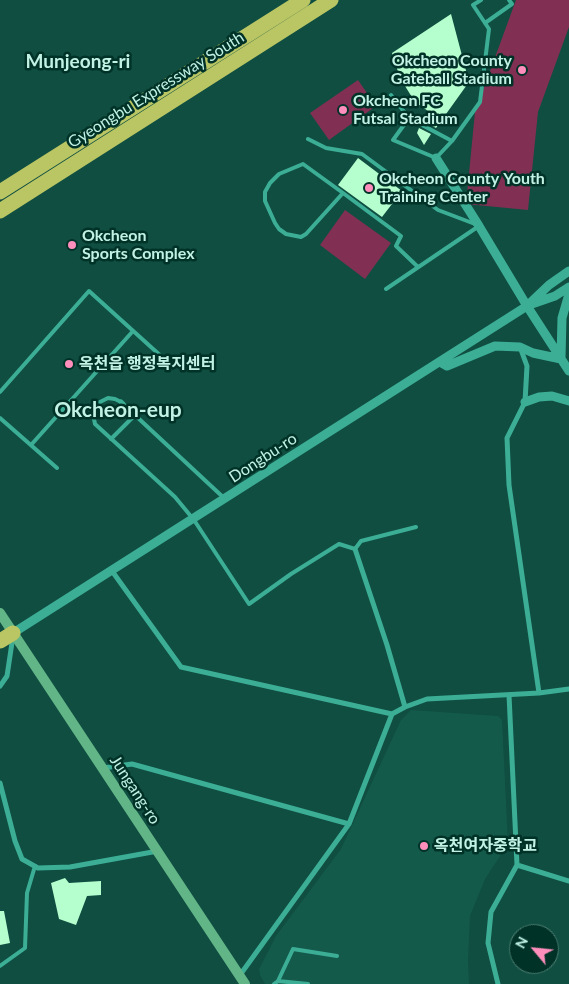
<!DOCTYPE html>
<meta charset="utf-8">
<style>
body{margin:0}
#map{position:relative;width:569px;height:984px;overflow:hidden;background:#0f4e41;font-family:Lato,sans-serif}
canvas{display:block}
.north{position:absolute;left:509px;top:924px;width:50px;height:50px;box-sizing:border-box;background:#003228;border:1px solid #4d7f73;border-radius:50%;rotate:298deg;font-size:14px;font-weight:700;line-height:20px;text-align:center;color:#c1f2e4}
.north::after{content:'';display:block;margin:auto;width:18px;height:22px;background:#fe8ebc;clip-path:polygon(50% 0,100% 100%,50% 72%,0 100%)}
</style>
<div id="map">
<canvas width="569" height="984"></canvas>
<div class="north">N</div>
</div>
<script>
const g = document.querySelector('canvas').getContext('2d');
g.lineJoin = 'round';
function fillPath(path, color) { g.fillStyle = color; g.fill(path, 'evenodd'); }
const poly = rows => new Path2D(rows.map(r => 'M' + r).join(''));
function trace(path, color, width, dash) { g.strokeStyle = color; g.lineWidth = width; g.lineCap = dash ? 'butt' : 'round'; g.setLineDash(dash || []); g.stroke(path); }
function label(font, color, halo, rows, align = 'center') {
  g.font = font + ' Lato,"Noto Sans KR",sans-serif'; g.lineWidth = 5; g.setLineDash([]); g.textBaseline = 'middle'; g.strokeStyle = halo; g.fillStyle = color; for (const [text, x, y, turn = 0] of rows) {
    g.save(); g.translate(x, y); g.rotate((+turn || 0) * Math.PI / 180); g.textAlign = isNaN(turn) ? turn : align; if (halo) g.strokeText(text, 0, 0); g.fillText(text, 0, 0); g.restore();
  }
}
const built = poly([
 [411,710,498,716,502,720,508,844,485,879,470,916,468,960,469,984,265,984,260,975,259,969,276,936,341,849,401,720]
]);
const green = poly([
 [516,0,569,0,569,27,538,112,528,210,466,204,475,112],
 [358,80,376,106,329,140,310,113],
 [345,210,391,243,365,279,320,245]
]);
const building = poly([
 [451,14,469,82,436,128,423,121,428,111,415,102,400,78,392,53],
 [419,128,431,134,424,145,417,133],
 [358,158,402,191,382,217,338,185],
 [65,878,69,883,101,881,101,895,87,896,76,925,59,919,51,883],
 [0,911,4,911,10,943,0,945]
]);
const service = poly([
 [485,23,512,4,509,0],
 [391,95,409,118,393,140,436,158,452,141,480,102,489,29,473,5,481,0],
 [409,118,452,141],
 [308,139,326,148,362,154,438,210,475,224],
 [343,193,303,164,279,174,270,183,265,192,265,201,275,223,279,229,286,234,301,237,306,234,343,193,401,236,396,246,418,267],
 [386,289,479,226],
 [0,392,89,291,162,357],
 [121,402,115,399,108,398,98,403,93,414,95,424,175,497,194,520,249,604,291,574,339,544,355,549,361,541,416,527],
 [123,404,224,498],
 [0,418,57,468],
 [111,439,135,415],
 [31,445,133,331],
 [0,966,25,948,27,893,35,866],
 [278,981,293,949,337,956],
 [274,984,278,981,308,984]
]);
const minor = poly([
 [520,347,527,366,525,402,507,438,509,485,539,693],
 [121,402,123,404],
 [355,549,387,645,405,707],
 [112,571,181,667,392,714],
 [0,686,7,676,13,636],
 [509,695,517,865,569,881],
 [103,768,132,764,349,824],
 [0,783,15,841,22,859,38,868,70,867,158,851],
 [240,975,349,824,392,714,405,707,427,699,539,693,569,689],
 [498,984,488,943,491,912,517,865]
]);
const tertiary = poly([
 [436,158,479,226,527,306,569,371],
 [529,305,555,296,569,287],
 [561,358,562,318,569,294],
 [440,362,447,366,495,346,520,347,533,353,561,359],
 [525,402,539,397,552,396,569,401],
 [13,633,527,306,549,285,569,271]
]);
const secondary = poly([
 [0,613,245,984]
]);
const motorway = poly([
 [0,192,303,0],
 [0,211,331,0],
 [0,641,13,633]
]);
const markers = [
 [522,70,5,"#fe8ebc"],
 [343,110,5,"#fe8ebc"],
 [369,188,5,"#fe8ebc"],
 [72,245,5,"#fe8ebc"],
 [69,364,5,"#fe8ebc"],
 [424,846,5,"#fe8ebc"]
];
const poiNames = [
 ["Okcheon County",512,61,"right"],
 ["Gateball Stadium",512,79,"right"],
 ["Okcheon FC",353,101],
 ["Futsal Stadium",353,119],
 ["Okcheon County Youth",379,179],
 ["Training Center",379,197],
 ["Okcheon",82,236],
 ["Sports Complex",82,254],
 ["옥천읍 행정복지센터",79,364],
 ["옥천여자중학교",434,846]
];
const streetNames = [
 ["Gyeongbu Expressway South",156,90,-32],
 ["Dongbu-ro",263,458,-33],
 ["Jungang-ro",135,790,57]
];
const quarterNames = [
 ["Munjeong-ri",78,62]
];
const districtNames = [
 ["Okcheon-eup",118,410]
];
fillPath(built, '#145a4b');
fillPath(green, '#813054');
fillPath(building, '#b5fece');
trace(service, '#3cae95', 4);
trace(minor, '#3cae95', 5);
trace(tertiary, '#3cae95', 9);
trace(secondary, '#62b586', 10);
trace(motorway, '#bac663', 15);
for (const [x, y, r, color] of markers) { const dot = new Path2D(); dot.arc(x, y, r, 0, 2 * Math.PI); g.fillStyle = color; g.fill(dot); trace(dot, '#003228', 2); }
label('bold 16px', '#c1f2e4', '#003228', poiNames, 'left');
label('16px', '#c1f2e4', '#003228', streetNames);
label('bold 19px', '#c1f2e4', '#003228', quarterNames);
label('bold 21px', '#c1f2e4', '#003228', districtNames);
</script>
